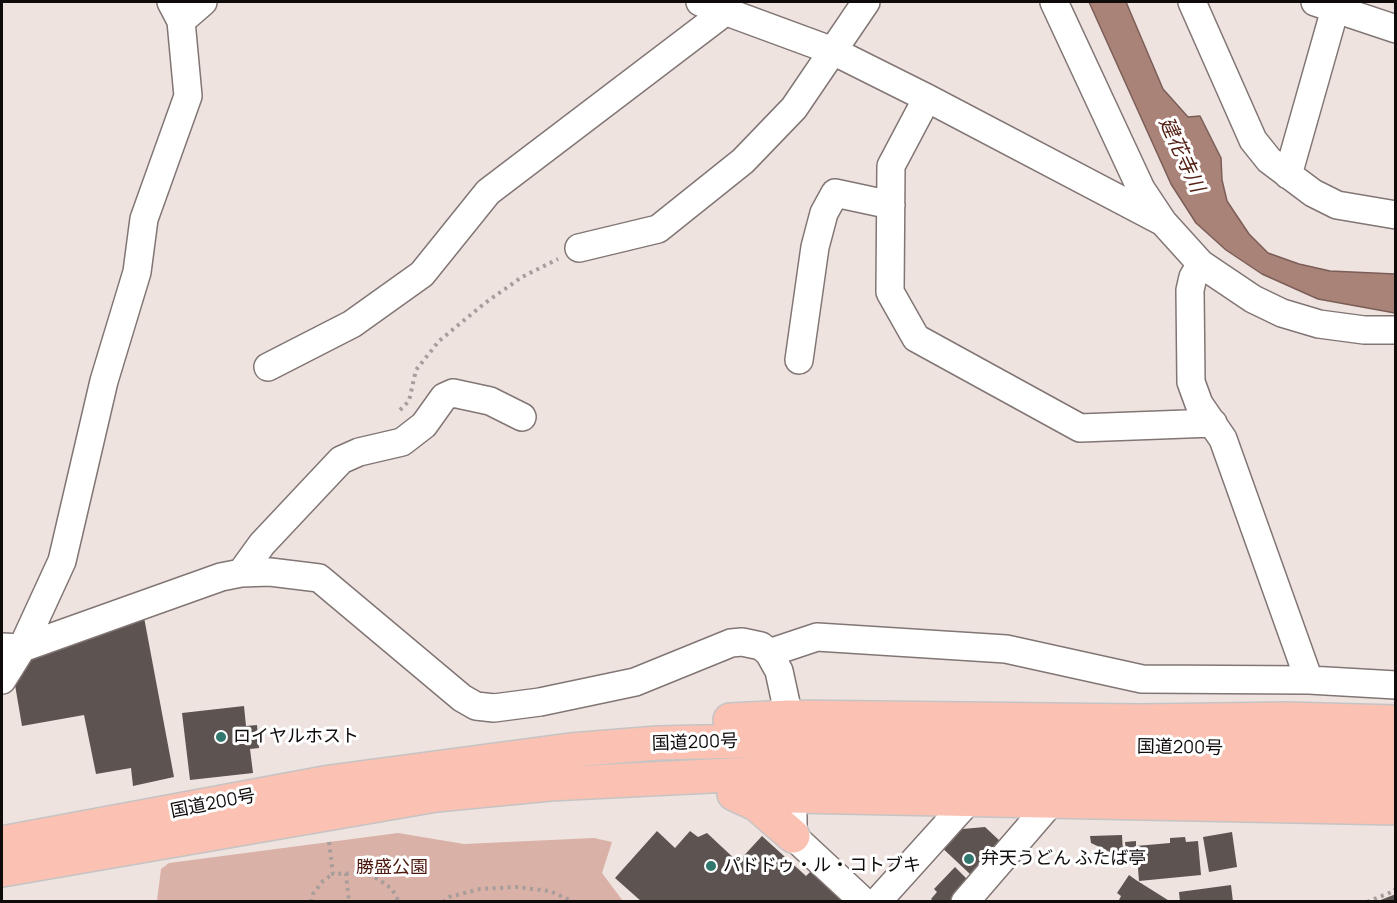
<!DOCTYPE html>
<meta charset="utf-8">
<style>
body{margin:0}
#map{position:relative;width:1397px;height:903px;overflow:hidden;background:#efe3e0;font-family:Manrope,sans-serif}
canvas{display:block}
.frame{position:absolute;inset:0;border:3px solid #0f0b0a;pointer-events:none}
</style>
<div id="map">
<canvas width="1397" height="903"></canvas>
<div class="frame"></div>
</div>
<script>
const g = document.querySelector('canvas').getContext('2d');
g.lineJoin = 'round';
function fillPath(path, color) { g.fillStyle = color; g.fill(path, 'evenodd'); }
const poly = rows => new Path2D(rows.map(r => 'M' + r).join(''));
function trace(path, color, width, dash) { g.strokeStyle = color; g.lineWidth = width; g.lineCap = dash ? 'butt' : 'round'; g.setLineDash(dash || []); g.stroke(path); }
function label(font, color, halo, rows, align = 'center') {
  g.font = font + ' Manrope,"Noto Sans JP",sans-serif'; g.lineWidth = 6; g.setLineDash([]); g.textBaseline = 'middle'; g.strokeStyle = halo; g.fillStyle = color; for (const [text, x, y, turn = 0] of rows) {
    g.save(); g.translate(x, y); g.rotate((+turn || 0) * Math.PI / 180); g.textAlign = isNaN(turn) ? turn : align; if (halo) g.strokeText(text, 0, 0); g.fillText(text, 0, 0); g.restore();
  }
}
const green = poly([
 [398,833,464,844,594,838,612,842,602,873,623,901,157,901,161,869,169,863]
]);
const water = poly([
 [1089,2,1126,2,1163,89,1188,117,1200,116,1221,158,1222,180,1227,201,1249,234,1268,253,1299,264,1330,271,1395,274,1395,313,1318,299,1262,274,1226,250,1196,223,1171,184,1089,2]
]);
const building = poly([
 [143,612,174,777,133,786,131,768,96,774,84,715,22,726,13,673,30,652],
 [244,706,246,726,257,725,259,748,250,749,253,773,190,780,182,713],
 [985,827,1000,841,970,874,938,844,951,830],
 [657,831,675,848,690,831,698,837,707,833,738,862,762,836,806,876,812,870,847,902,642,902,615,878],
 [1232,832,1237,867,1209,872,1203,837],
 [1122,835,1123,853,1112,853,1091,843,1090,836],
 [1185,837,1186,842,1198,841,1201,875,1139,881,1137,855,1127,856,1125,842,1136,841,1136,846,1170,843,1170,838],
 [955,867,969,881,957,902,934,902,931,899,937,892,934,889],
 [1129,875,1136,880,1171,902,1118,902,1121,896,1117,893],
 [1231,885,1233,902,1180,902,1179,892],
 [1396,894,1396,902,1378,902,1378,901]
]);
const path = poly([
 [400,410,409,401,416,370,439,341,485,303,522,277,558,259],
 [329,842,333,874,363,873,378,879,392,889,399,902],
 [346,873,349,902],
 [311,902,313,894,323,881,333,874],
 [443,902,449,897,480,889,516,887,550,891,574,902],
 [1367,902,1394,891,1396,888]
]);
const minor = poly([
 [700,2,833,51,927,98,1163,222],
 [1054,2,1141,189,1163,222,1201,264,1253,299,1282,313,1319,324,1364,330,1396,330],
 [1192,2,1253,140,1269,160,1313,193,1337,205,1396,215],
 [1315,2,1396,29],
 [181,21,203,2],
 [927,98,891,166,890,292,916,338,1080,428,1213,423],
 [1288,175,1337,2],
 [579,248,658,229,743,161,794,108,866,2],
 [1201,264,1193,277,1190,290,1191,382,1199,404,1223,439,1309,680],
 [799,360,815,247,824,213,835,193,891,205],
 [268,367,352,324,422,274,488,192,726,11,729,2],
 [241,573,262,544,341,460,359,452,402,442,424,425,444,397,453,393,490,401,522,417],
 [2,647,22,648,221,577,241,573,270,572,319,578,462,698,476,706,494,708,540,702,635,682,731,643,742,642,761,646,769,653,779,671,789,717,790,735],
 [769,653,817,637,1006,649,1142,679,1309,680,1396,685],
 [2,680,22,648,62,561,104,381,137,272,144,219,188,96,181,21,171,2],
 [793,816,793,836,864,902],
 [877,902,970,799],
 [965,902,1053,800]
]);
const highway = poly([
 [730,720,789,717,1141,721,1287,719,1396,722],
 [741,792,792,796,1396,808],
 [734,794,756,804,793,836],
 [2,843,330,782,570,750,658,743,790,740,1396,752],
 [2,870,436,795,550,784,791,772,1347,774,1396,779]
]);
const markers = [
 [221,737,6,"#30776e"],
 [969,859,6,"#30776e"],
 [711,866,6,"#30776e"]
];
const poiNames = [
 ["ロイヤルホスト",233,737],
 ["弁天うどん ふたば亭",981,859],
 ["パドドゥ・ル・コトブキ",723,866]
];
const streetNames = [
 ["国道200号",695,743,-2],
 ["国道200号",1180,748,1],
 ["国道200号",213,804,-11]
];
const parkNames = [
 ["勝盛公園",392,868]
];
const waterNames = [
 ["建花寺川",1181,155,65]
];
fillPath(green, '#d9b1a7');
fillPath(water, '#a98278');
trace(water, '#7b5e57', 1.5);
fillPath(building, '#5d5350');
trace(minor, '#817674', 30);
trace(highway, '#c5c4c4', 36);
trace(path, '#a79d9b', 4, [3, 4.5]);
trace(minor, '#fff', 27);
trace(highway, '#fbc1b3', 33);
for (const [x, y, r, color] of markers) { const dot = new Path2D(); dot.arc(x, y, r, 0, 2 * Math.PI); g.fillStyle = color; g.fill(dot); trace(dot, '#fff', 2); }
label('18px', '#0f0b0a', '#fff', poiNames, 'left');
label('18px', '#0f0b0a', '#fff', streetNames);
label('18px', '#4d190e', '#fff', parkNames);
label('italic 20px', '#542014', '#fff', waterNames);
</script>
